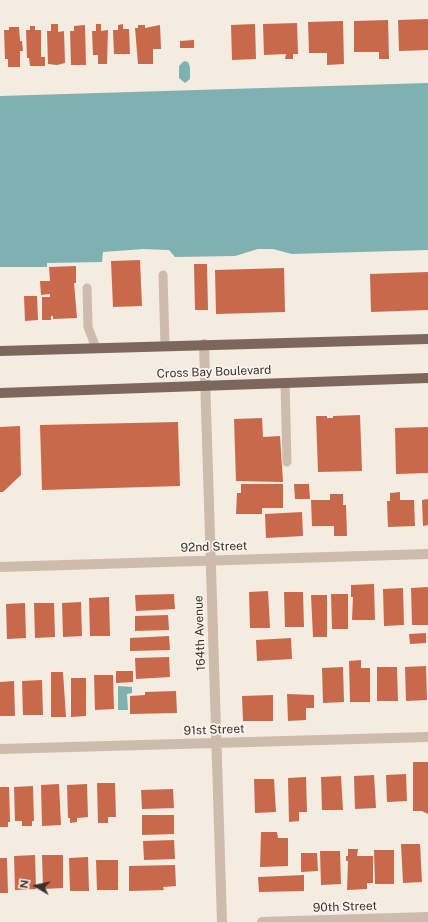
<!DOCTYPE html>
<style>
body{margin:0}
#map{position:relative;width:428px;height:922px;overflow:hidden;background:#f4ebe1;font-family:"Public Sans",sans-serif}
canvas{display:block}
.north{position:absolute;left:16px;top:866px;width:40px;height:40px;-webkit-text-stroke:3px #fbf5ee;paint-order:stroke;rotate:279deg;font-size:11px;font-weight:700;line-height:16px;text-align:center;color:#3b302b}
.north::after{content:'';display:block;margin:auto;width:14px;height:18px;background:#3b302b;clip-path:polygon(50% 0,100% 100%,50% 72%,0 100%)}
</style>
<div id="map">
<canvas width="428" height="922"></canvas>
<div class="north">N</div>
</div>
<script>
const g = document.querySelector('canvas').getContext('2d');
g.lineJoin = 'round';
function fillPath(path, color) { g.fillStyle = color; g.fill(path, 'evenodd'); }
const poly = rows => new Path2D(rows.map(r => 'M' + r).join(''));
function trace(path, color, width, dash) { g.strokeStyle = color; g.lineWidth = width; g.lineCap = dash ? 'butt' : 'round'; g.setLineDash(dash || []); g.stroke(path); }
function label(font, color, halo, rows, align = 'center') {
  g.font = font + ' "Public Sans",sans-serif'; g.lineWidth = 3.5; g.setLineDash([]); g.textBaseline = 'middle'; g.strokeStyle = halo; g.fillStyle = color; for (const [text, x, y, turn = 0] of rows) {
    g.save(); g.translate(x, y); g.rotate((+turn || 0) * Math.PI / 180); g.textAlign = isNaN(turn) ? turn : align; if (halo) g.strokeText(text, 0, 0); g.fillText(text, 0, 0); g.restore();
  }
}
const water = poly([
 [184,61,188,62,190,67,190,79,185,83,179,78,179,66],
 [428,83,428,250,292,254,273,249,258,249,235,256,175,257,169,250,143,249,103,252,102,262,47,263,47,267,0,267,0,96],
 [118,686,132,687,132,693,127,694,128,710,118,710]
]);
const building = poly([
 [428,19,428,50,399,51,398,20],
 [388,20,389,59,379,59,379,52,354,52,354,21],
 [343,21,344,64,327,65,327,53,309,53,308,22],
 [297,23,298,54,293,54,293,59,285,59,286,54,264,55,263,24],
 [51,24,58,24,58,32,64,31,65,63,57,65,48,64,47,31,51,31],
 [96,24,101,24,101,31,108,30,107,64,98,64,98,55,93,55,92,31,96,31],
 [123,24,123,29,129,29,130,54,114,54,113,30,118,30,118,25],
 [255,24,256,59,232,60,231,25],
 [85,25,86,65,71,65,70,31,74,31,74,26],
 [138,25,145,25,145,28,160,25,161,49,153,49,153,64,138,64,135,28,138,28],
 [30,26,35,26,35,30,41,30,41,57,45,57,45,66,30,66,29,58,27,58,26,30,30,30],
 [9,27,19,27,20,41,22,41,23,51,20,51,20,67,8,67,8,59,5,59,4,30,9,30],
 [194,40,194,48,180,48,180,41],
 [140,260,142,306,113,307,111,261],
 [194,264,207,264,208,310,195,310],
 [76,266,76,283,74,283,77,318,53,319,53,316,51,316,51,320,42,320,42,297,50,297,50,294,41,295,40,281,50,281,49,267],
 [284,268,285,312,216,314,215,270],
 [428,272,428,310,371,312,370,274],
 [24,296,37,296,38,320,25,321],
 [360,415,362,471,318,472,316,416,327,416,327,418,333,418,333,416],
 [262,418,263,437,280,436,283,482,236,481,234,419],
 [178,422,180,486,42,490,40,425],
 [20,426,21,475,3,492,0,492,0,427],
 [428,427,428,473,396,474,395,428],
 [241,484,283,484,283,508,262,508,262,514,236,514,237,493,241,493],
 [294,484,309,484,310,499,295,499],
 [400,492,400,500,414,500,415,526,388,527,387,501,390,501,390,493],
 [330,494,343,494,343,505,346,505,347,536,334,536,334,526,312,526,311,500,330,500],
 [428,499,428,525,423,526,422,500],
 [302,512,303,536,266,538,265,514],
 [374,584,375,620,352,620,353,597,351,597,351,585],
 [428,587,428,625,412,625,411,588],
 [403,588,404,625,384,626,383,589],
 [268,591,270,628,250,628,249,592],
 [284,592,303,592,304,627,285,627],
 [174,594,175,609,136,611,135,595],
 [331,594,348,594,348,629,332,629],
 [311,595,327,595,327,637,313,637],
 [109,597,110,636,90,636,89,598],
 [81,602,82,636,63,637,62,603],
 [25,603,26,638,7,639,6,604],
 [34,603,54,603,55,637,35,638],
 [168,615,169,630,135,631,135,616],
 [426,633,426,643,410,644,409,634],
 [169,636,170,650,130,651,130,638],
 [291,638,292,659,257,661,256,640],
 [169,657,170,677,136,679,135,658],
 [361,660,361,668,370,668,370,702,350,702,349,661],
 [426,666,427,700,406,701,405,667],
 [343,667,344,702,323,703,322,668],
 [377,667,397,667,398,701,377,701],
 [116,671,133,671,133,682,116,683],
 [51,672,63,672,66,717,51,717],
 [94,675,113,675,114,709,95,710],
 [71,678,86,678,86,716,71,717],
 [42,680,43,715,23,715,22,681],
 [14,681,15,716,0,716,0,682],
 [176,691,177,713,130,714,130,696,145,695,145,692],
 [287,694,314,695,314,708,306,708,306,720,288,721],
 [273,695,273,721,243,721,242,696],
 [413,762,428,762,428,814,422,811,413,811],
 [406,774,407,801,387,802,386,775],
 [374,775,376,808,355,809,354,776],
 [341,776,343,810,322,810,321,777],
 [306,777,307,812,299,812,299,821,289,822,288,778],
 [254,779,274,779,276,812,255,813],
 [97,783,115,783,116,817,108,817,108,823,98,823],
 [59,784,61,825,42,826,41,785],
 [87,784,88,817,77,818,77,822,70,823,70,818,68,818,67,785],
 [33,786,34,821,32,821,32,826,22,826,22,821,15,821,14,787],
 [0,787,9,787,10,822,8,822,8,827,0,827],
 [173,789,174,808,142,809,141,790],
 [142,815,174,815,174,834,142,835],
 [261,832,277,832,278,838,288,838,288,866,260,867],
 [174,840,175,859,144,860,143,841],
 [401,844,420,844,422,882,403,883],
 [348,849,358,849,357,856,373,856,373,883,367,883,367,889,347,890,348,861,346,861,346,856,348,856],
 [374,850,394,850,394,884,375,884],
 [320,851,340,851,341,884,321,885],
 [301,853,317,853,318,871,301,872],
 [35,855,36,889,15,890,14,856],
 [42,855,63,855,63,888,43,889],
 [88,857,89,891,70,891,69,858],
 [0,858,7,858,8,893,0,893],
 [96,860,118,860,118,890,97,890],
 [175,865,176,886,163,887,164,890,129,891,129,866],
 [304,875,304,891,259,892,258,877]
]);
const lane = poly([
 [163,275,165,346],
 [87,288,88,327,96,348],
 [285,383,287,462]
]);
const street = poly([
 [204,344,222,922],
 [0,567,428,554],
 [0,749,428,737],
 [262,922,428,917]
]);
const primary = poly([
 [0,351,428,339],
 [0,393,428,378]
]);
const streetNames = [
 ["Cross Bay Boulevard",214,372,-2],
 ["92nd Street",214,547,-2],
 ["164th Avenue",200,633,-92],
 ["91st Street",214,730,-2],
 ["90th Street",345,907,-2]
];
fillPath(water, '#7fb0b2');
fillPath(building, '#c8694b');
trace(lane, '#cdbbac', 9);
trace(street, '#cdbbac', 10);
trace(primary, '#7d675c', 10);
label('12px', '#3b302b', '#fbf5ee', streetNames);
</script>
